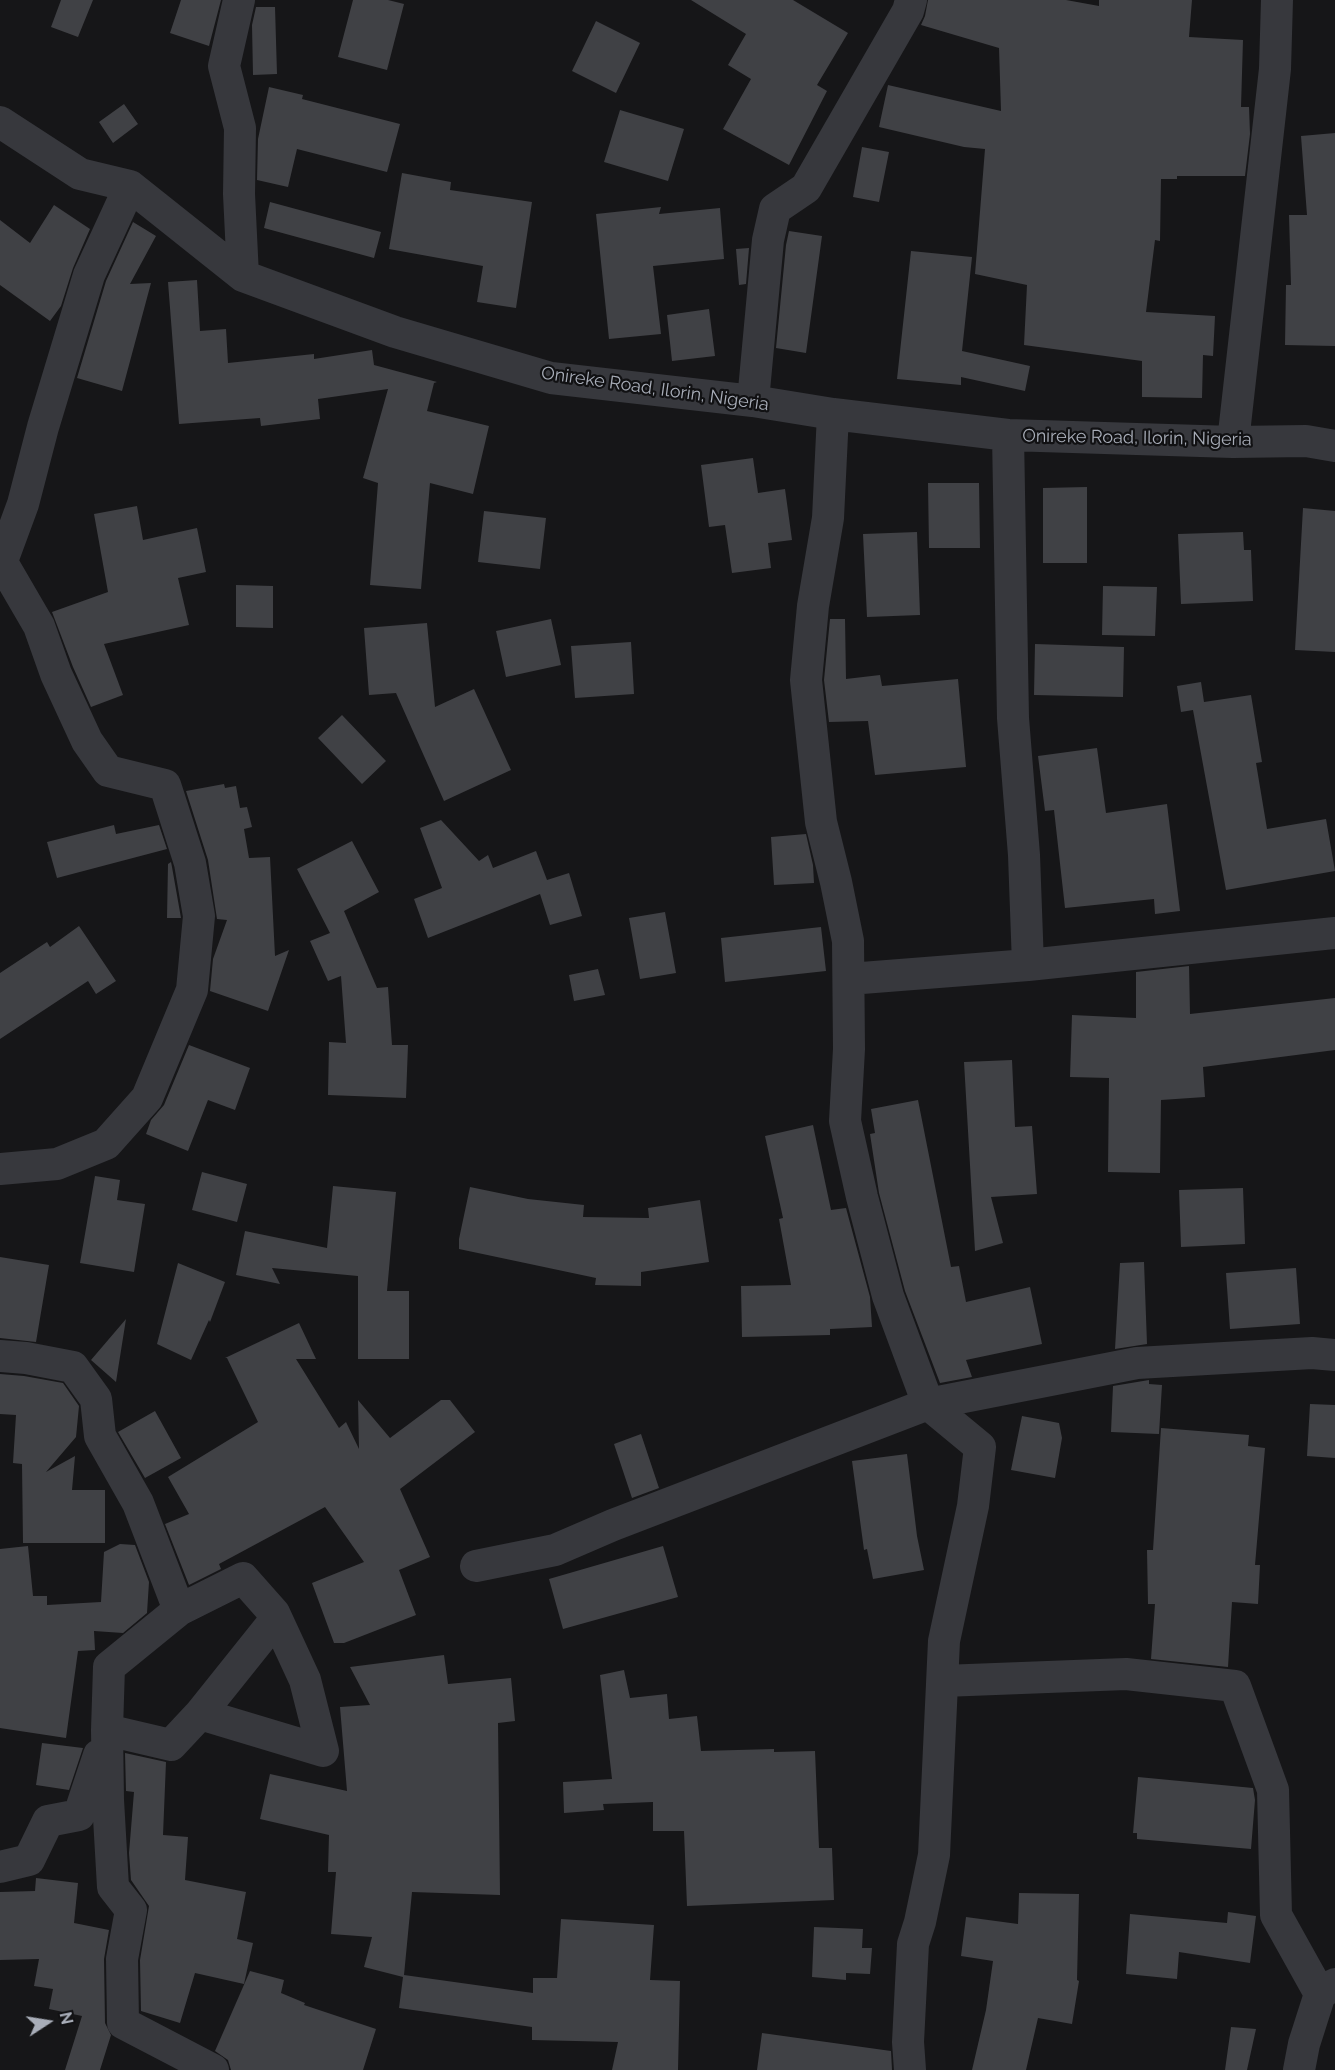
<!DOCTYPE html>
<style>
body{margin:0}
#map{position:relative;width:1335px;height:2070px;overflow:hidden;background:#161618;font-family:Raleway,sans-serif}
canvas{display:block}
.north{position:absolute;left:18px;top:1992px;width:60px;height:60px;-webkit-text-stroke:4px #111113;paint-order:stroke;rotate:78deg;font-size:16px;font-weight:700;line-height:24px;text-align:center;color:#a8adb8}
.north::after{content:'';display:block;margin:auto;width:21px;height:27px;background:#a8adb8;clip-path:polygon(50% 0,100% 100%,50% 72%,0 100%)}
</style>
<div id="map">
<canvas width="1335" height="2070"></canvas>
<div class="north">N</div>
</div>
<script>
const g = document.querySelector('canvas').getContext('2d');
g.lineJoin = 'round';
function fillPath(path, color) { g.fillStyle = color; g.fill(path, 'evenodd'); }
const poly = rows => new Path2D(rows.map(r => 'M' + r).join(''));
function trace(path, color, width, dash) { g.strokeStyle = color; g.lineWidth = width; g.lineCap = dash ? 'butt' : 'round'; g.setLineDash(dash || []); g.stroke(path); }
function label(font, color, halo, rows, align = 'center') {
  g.font = font + ' Raleway,sans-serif'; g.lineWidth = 4.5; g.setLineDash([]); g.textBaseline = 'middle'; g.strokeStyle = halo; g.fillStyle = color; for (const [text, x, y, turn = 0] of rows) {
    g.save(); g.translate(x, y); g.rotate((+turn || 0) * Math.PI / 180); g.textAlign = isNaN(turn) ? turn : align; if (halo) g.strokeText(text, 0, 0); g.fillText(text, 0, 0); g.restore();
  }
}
const building = poly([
 [61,0,93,0,78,37,51,27],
 [181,0,221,0,209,46,170,33],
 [353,0,388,0,404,4,387,70,338,57],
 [691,0,793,0,848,33,817,85,827,91,789,165,723,129,751,79,728,65,746,34],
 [928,0,1066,0,1099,6,1099,0,1192,0,1189,37,1243,40,1241,107,1249,107,1250,134,1245,176,1177,176,1177,179,1161,179,1160,241,1155,240,1146,312,1215,316,1213,356,1203,355,1202,398,1142,397,1142,361,1024,345,1027,285,975,274,985,149,964,147,879,127,888,85,1001,111,999,48,921,25,925,16],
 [256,7,275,7,277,74,253,75,252,25],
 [596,21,640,43,616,93,572,71],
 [269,87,303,95,302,99,400,124,387,172,297,149,288,187,257,180,258,139],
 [124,104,138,124,113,143,99,122],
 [620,110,684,129,668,181,604,162],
 [1335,133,1335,346,1285,345,1286,285,1291,285,1289,215,1307,215,1301,136],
 [862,147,889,152,879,202,853,197],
 [402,173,451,182,450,190,532,202,516,308,477,302,483,266,389,249],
 [270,202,381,232,374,258,264,228],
 [54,205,90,229,73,268,61,306,50,321,0,285,0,220,30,243],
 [661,207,659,214,720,208,724,259,653,266,661,334,609,339,596,214],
 [133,222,156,236,130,284,151,283,122,391,77,378,106,281],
 [789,231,822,236,806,353,776,348,786,245],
 [749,248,746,284,739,285,736,249],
 [911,251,972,257,962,351,1030,366,1025,391,961,377,961,385,897,379],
 [197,280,200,331,226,329,228,363,314,354,314,359,372,350,374,365,437,382,434,383,427,411,489,426,473,494,430,483,421,589,370,585,378,483,363,478,388,389,318,399,320,419,261,426,260,418,179,424,168,282],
 [709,309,715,356,672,361,667,315],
 [753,458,758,493,785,489,792,540,768,543,771,568,732,573,725,525,709,527,701,465],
 [928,483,979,483,980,548,929,548],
 [1087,487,1087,563,1043,563,1043,488],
 [137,506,143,540,197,528,206,572,178,578,189,625,104,644,123,695,91,707,73,667,52,612,108,592,94,514],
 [1303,508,1335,511,1335,652,1295,650],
 [484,511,546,518,540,569,478,562],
 [917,532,920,615,867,617,863,534],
 [1243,532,1244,550,1251,550,1253,601,1181,604,1178,534],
 [236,585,273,586,273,628,236,627],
 [1103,586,1157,587,1155,636,1102,635],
 [551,619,561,665,506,677,496,631],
 [830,619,845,619,846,679,880,675,882,686,958,679,966,767,875,775,868,721,829,722,824,680],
 [427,623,435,707,474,689,511,770,444,801,396,693,369,695,364,628],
 [631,642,634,694,575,698,571,646],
 [1035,644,1124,647,1123,697,1034,695],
 [1201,682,1204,702,1251,695,1262,762,1256,763,1267,829,1326,819,1335,871,1226,890,1193,710,1181,712,1177,686],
 [342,715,386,761,362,784,318,738],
 [1097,748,1106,813,1167,804,1180,911,1155,914,1154,899,1065,908,1054,810,1045,811,1038,756],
 [224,784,225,788,236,786,240,808,247,807,252,827,244,829,249,858,270,857,275,956,289,950,268,1011,210,991,213,959,227,920,217,919,208,860,186,791],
 [441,820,479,861,488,855,493,868,536,851,547,880,569,873,582,916,550,925,540,894,428,938,414,899,442,888,420,828],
 [114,825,116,834,159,825,167,849,57,878,47,842],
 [806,834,813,865,814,883,774,885,771,837],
 [352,841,379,892,344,911,377,988,388,987,392,1045,408,1045,406,1098,328,1095,329,1042,346,1043,341,976,328,981,310,941,330,933,297,869],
 [171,862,172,867,181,918,167,918,168,864],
 [665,912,676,973,640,979,629,918],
 [79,926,116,981,96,994,88,981,0,1039,0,973,47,942,50,947],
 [821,927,826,971,725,982,721,938],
 [1189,966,1190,1014,1335,998,1335,1050,1203,1067,1205,1097,1161,1100,1160,1173,1108,1172,1109,1078,1070,1077,1072,1015,1136,1018,1136,972],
 [598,969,605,995,574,1001,569,975],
 [189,1045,250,1068,235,1110,208,1100,188,1151,146,1134,151,1120,164,1105],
 [1012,1060,1015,1127,1032,1126,1037,1194,991,1197,1003,1243,975,1251,964,1062],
 [918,1100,951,1267,959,1266,966,1302,1030,1287,1042,1344,966,1360,972,1377,940,1383,905,1291,879,1193,870,1134,875,1133,871,1109],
 [813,1125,831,1210,846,1208,870,1297,872,1327,830,1329,830,1335,742,1337,741,1286,791,1285,779,1219,783,1218,765,1136],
 [202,1172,247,1184,237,1222,192,1210],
 [95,1176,120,1180,117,1200,145,1204,134,1272,80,1263],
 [333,1186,396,1192,387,1291,409,1291,409,1359,358,1359,358,1276,272,1268,280,1284,236,1275,245,1231,327,1248],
 [470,1187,528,1199,584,1205,583,1217,649,1218,648,1208,700,1200,709,1262,641,1272,641,1286,595,1285,596,1278,459,1249,459,1239],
 [1243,1188,1245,1244,1181,1247,1179,1190],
 [0,1257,49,1265,36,1342,0,1338],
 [1144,1262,1147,1344,1115,1349,1120,1263],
 [178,1263,225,1282,210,1322,209,1320,191,1360,157,1344],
 [1296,1268,1300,1324,1230,1329,1226,1273],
 [126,1319,116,1382,91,1360],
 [299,1323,316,1359,296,1359,339,1428,346,1422,359,1449,358,1400,390,1438,441,1400,450,1400,475,1432,400,1489,430,1557,399,1570,416,1615,344,1643,334,1643,312,1583,364,1562,325,1507,219,1564,221,1569,189,1585,165,1524,189,1514,168,1477,258,1422,227,1358,225,1358],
 [0,1374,24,1376,63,1383,79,1406,76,1437,46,1472,75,1456,72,1490,105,1490,105,1543,23,1543,22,1464,13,1463,16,1415,0,1414],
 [1149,1380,1149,1384,1162,1385,1159,1434,1111,1432,1113,1386],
 [1310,1404,1335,1405,1335,1458,1307,1456],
 [155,1411,181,1458,145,1478,118,1432],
 [1022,1416,1059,1423,1062,1438,1055,1478,1011,1470],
 [1161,1428,1249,1435,1248,1446,1265,1448,1255,1565,1260,1565,1258,1604,1232,1602,1228,1667,1151,1659,1155,1604,1148,1604,1147,1550,1153,1550],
 [641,1434,659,1488,632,1498,614,1444],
 [907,1454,917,1536,924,1570,873,1579,867,1549,864,1550,852,1461],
 [120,1544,135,1545,149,1582,147,1613,123,1633,94,1631,95,1650,78,1651,66,1738,0,1728,0,1549,28,1546,33,1596,47,1596,47,1605,101,1602,104,1552],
 [663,1546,678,1597,563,1629,549,1579],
 [444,1655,448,1684,511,1678,515,1721,498,1723,500,1895,412,1892,404,1975,533,1993,533,1978,557,1978,561,1919,654,1925,650,1980,680,1981,678,2070,612,2070,618,2042,532,2040,532,2027,399,2008,403,1977,364,1967,372,1937,331,1934,336,1872,328,1872,329,1835,260,1819,270,1774,347,1791,340,1707,370,1705,350,1667],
 [624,1670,630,1698,667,1694,669,1719,697,1716,701,1751,774,1749,774,1752,815,1751,819,1848,832,1848,834,1900,687,1906,684,1831,653,1831,653,1802,603,1804,604,1810,564,1813,563,1782,612,1779,600,1675],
 [42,1743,83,1748,69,1790,36,1785],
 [125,1753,166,1762,163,1835,188,1837,185,1880,246,1892,237,1939,253,1943,244,1984,195,1973,180,2023,141,2011,140,1960,149,1906,131,1880,129,1853,134,1792,126,1791],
 [1138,1777,1253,1788,1255,1800,1251,1849,1137,1839,1137,1833,1133,1833],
 [36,1878,78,1883,74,1923,109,1930,104,1959,105,2023,111,2035,100,2070,65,2070,82,2016,49,2009,53,1989,34,1986,39,1959,0,1960,0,1892,35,1891],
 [1019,1893,1079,1894,1077,1980,1079,1981,1072,2024,1038,2018,1026,2070,972,2070,986,2010,993,1961,961,1956,966,1917,1018,1924],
 [1228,1912,1256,1916,1250,1963,1179,1952,1177,1979,1126,1974,1130,1914,1227,1923],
 [814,1927,863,1929,862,1948,872,1948,870,1974,846,1973,846,1980,812,1977],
 [250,1971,284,1980,281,1993,305,2003,304,2005,376,2029,363,2070,231,2070,228,2060,215,2051],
 [1231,2027,1256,2029,1247,2070,1225,2070],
 [762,2033,891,2051,892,2070,757,2070]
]);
const minor = poly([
 [239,0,224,66,240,128,239,194,243,276],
 [0,122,80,174,130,186,243,276,395,332,551,378,753,401,833,414,1008,435,1233,442,1306,441,1335,446],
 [753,401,768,240,775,209,806,188,908,11,911,0],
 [833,414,828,518,813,606,806,680,821,822,836,882,848,941,849,1049,845,1121,862,1197,888,1296,928,1404,980,1447,973,1506,944,1641,934,1855,920,1922,913,1944,908,2042,910,2070],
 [1008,435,1013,718,1024,855,1028,965],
 [1233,442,1275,69,1277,0],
 [0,559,39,626,56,674,87,741,108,771,165,785,190,863,199,916,192,990,147,1098,106,1144,57,1164,0,1169],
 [2,561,23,504,43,427,89,275,130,186],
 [849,979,1028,965,1335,933],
 [0,1356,26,1358,73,1367,96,1399,100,1436,138,1503,179,1610],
 [476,1566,555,1550,613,1525,928,1404,1137,1363,1312,1353,1335,1355],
 [943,1681,1126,1674,1235,1686,1273,1790,1276,1915,1320,1994],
 [200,1714,276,1619],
 [107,1730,171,1745,200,1714,323,1751,305,1680,274,1613,243,1578,179,1610,109,1667,107,1730,108,1800,113,1887,131,1910,122,1959,123,2023,213,2070],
 [0,1867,29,1860,48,1821,79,1815,99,1755],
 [1299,2070,1304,2044,1320,1994,1335,1984]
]);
const streetNames = [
 ["Onireke Road, Ilorin, Nigeria",655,389,8],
 ["Onireke Road, Ilorin, Nigeria",1137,438,1]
];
fillPath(building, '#404145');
trace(minor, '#37383d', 32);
label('18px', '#a8adb8', '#111113', streetNames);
</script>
